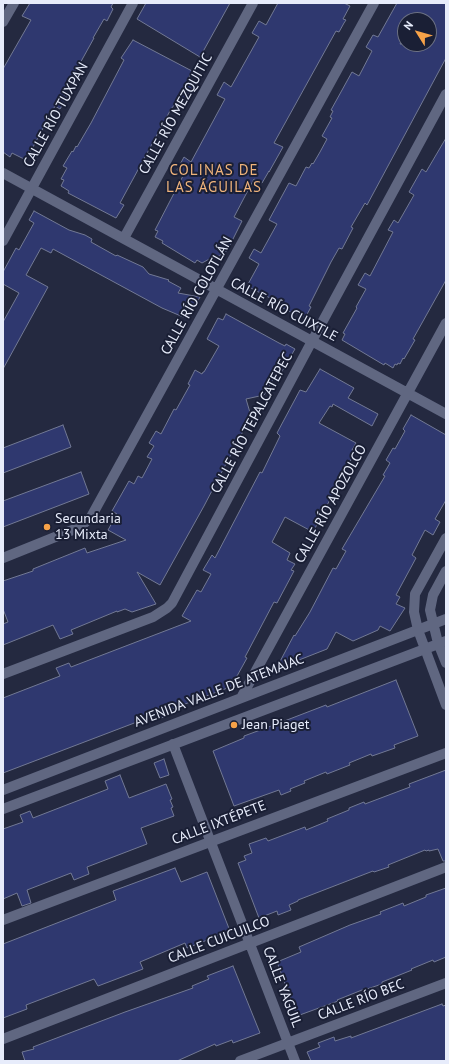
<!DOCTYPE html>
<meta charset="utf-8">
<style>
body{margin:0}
#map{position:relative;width:449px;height:1064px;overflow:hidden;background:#242940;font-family:"PT Sans",sans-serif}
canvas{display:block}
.frame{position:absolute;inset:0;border:4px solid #e7ecfb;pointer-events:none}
.north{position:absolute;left:397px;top:12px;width:40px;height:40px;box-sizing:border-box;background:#1a1f35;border:1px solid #6c7184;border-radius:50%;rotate:307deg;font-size:11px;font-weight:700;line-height:16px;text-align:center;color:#e7ecfb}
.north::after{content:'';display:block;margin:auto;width:14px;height:18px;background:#f7a248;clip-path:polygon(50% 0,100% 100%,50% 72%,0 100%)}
</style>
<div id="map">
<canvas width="449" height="1064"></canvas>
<div class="frame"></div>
<div class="north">N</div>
</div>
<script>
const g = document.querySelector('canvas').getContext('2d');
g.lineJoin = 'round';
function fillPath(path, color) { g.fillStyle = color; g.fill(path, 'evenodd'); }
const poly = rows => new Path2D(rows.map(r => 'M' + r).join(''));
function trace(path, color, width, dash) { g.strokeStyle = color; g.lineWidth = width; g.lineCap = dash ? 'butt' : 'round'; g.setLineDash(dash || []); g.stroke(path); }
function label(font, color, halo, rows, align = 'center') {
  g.font = font + ' "PT Sans",sans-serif'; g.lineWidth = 4; g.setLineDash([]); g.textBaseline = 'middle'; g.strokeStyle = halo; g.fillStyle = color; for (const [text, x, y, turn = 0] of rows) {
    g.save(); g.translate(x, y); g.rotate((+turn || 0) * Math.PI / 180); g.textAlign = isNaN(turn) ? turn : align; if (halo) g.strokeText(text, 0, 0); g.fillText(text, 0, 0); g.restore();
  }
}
const building = poly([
 [30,3,113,3,111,7,113,9,107,21,104,19,93,38,94,38,63,94,67,97,60,109,55,106,26,160,12,153,10,157,3,152,3,69,31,20,22,16,30,3],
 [146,3,230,3,200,57,137,19,146,3],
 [278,3,344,3,350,6,343,19,346,20,344,23,339,32,336,31,274,143,283,147,269,172,269,171,262,183,254,179,234,217,242,221,227,251,221,253,220,256,213,257,202,263,197,260,195,263,162,243,163,241,155,237,158,231,155,230,184,174,177,170,184,157,191,162,225,99,217,95,224,82,231,87,259,37,252,33,259,21,266,25,278,3],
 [397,3,446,3,446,58,367,205,365,203,351,227,353,228,342,249,339,248,331,262,309,306,311,307,305,318,295,312,294,314,272,302,274,300,247,286,259,264,249,258,254,249,261,253,277,224,269,220,289,183,296,186,306,167,309,168,312,163,313,164,320,152,327,139,322,136,332,118,330,117,333,111,331,110,352,72,359,76,372,51,366,47,373,35,378,37,397,3],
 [414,18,418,20,429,20,429,44,400,44,405,35,405,20,413,20,414,18],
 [133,40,192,71,188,79,195,83,181,107,175,104,171,109,120,203,124,205,116,218,68,193,69,191,61,186,64,180,61,179,67,168,63,166,72,151,73,152,76,146,77,147,91,123,124,60,121,58,133,40],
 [446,138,446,280,413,339,415,340,404,359,403,358,400,364,398,363,397,365,395,364,393,368,385,363,384,365,342,340,345,334,343,333,357,308,356,307,366,289,358,285,365,273,370,276,393,232,388,230,394,220,398,223,414,195,409,192,422,169,426,172,446,138],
 [34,211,69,230,85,235,92,239,91,242,116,256,117,255,143,267,149,274,169,280,168,281,181,288,178,293,200,297,188,319,162,308,53,249,51,253,41,248,26,275,48,287,3,369,3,322,19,293,3,284,3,272,16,248,19,250,34,223,29,220,34,211],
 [226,314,279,343,285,346,286,344,295,349,278,378,275,376,264,395,246,399,251,416,204,506,160,585,137,572,156,604,132,612,125,609,117,612,117,611,71,630,73,634,60,639,53,625,3,645,3,624,8,622,3,609,3,581,33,571,33,569,85,548,87,553,126,540,108,530,117,514,112,511,129,481,134,484,138,476,142,478,152,459,147,457,154,446,149,443,156,431,161,434,174,409,176,410,190,385,188,384,195,370,202,374,203,372,204,372,219,346,207,339,218,318,223,320,226,314],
 [320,369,354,388,348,398,378,414,372,426,333,404,332,407,330,406,319,423,356,443,352,450,355,452,313,532,285,517,272,542,290,553,287,560,295,564,291,570,294,571,277,603,274,602,245,657,247,658,232,685,230,687,164,712,166,716,152,722,150,717,3,773,3,698,60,676,56,668,69,663,71,667,191,621,182,616,197,590,201,592,211,574,203,570,212,555,215,558,260,472,262,473,280,436,277,433,300,390,306,392,320,369],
 [411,415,446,435,446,500,435,519,440,522,433,535,425,530,412,555,416,558,396,595,400,597,396,604,405,608,390,631,380,626,378,630,353,641,336,632,327,649,276,669,294,635,295,636,310,612,333,568,336,569,346,551,342,549,385,476,383,475,390,463,386,460,393,448,395,449,405,431,403,429,411,415],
 [63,425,71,447,3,473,3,448,63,425],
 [81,472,89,494,3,527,3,501,81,472],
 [396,680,418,736,394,745,395,748,372,756,371,754,349,763,350,765,327,774,326,772,304,781,305,783,290,789,291,791,281,795,279,790,234,806,213,751,244,738,244,736,274,725,326,705,327,707,396,680],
 [164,759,169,775,160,778,154,763,164,759],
 [446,770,446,861,443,861,438,849,429,851,429,850,426,851,425,850,388,865,389,867,374,872,373,871,298,900,298,901,289,905,291,910,278,915,277,911,259,918,238,863,246,860,244,856,252,853,249,844,266,838,268,841,305,827,306,830,328,821,327,819,349,810,349,808,364,802,365,804,402,790,410,787,409,784,446,770],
 [120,775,129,798,166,784,172,799,170,800,173,807,171,808,174,816,141,828,147,844,87,867,89,874,74,880,71,873,27,890,31,903,22,906,17,893,3,899,3,829,23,822,20,815,30,811,33,818,108,789,105,781,120,775],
 [175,868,181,882,207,872,230,931,187,948,185,943,140,962,143,969,98,986,94,979,26,1005,27,1009,3,1018,3,944,116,900,113,891,175,868],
 [446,888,446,957,434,962,433,960,411,969,412,970,382,982,382,984,367,989,367,988,337,1000,338,1001,297,1016,277,962,301,952,299,947,350,925,381,914,380,912,403,903,404,906,426,897,426,895,446,888],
 [233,966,260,1033,233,1043,232,1040,216,1046,215,1044,177,1061,25,1061,22,1052,34,1049,33,1047,125,1012,193,988,192,986,209,979,207,976,233,966],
 [442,1004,443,1006,446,1005,446,1061,311,1061,307,1052,320,1047,318,1043,334,1037,335,1041,351,1036,351,1038,442,1004]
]);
const minor = poly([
 [3,22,14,3],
 [3,173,446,414],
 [124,238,253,3],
 [3,241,133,3],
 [446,538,415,594,414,612,418,630,446,705],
 [3,558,80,527,91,517,374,3],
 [446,571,433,595,430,610,438,643,446,663],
 [3,674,153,617,167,608,172,603,312,341,446,94],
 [241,698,446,323],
 [173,744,295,1061],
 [3,790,446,619],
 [3,809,446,641],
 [3,920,446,753],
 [3,1039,446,867],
 [240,1061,446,983]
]);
const markers = [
 [47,527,4,"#f7a248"],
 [234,725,4,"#f7a248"]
];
const streetNames = [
 ["CALLE RÍO MEZQUITIC",176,114,-61],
 ["CALLE RÍO TUXPAN",56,115,-61],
 ["CALLE RÍO COLOTLÁN",197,296,-61],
 ["CALLE RÍO CUIXTLE",284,310,28],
 ["CALLE RÍO TEPALCATEPEC",252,423,-62],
 ["CALLE RÍO APOZOLCO",331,504,-61],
 ["AVENIDA VALLE DE ATEMAJAC",219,691,-21],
 ["CALLE IXTÉPETE",219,823,-21],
 ["CALLE CUICUILCO",219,940,-21],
 ["CALLE YAGUIL",282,987,69],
 ["CALLE RÍO BEC",361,1000,-21]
];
const poiNames = [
 ["Secundaria",55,519],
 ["13 Mixta",55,535],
 ["Jean Piaget",242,725]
];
const neighbourhoodNames = [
 ["COLINAS DE",214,171],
 ["LAS ÁGUILAS",214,188]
];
fillPath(building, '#2f386f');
trace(building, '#727994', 1);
trace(minor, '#606781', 10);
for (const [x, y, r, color] of markers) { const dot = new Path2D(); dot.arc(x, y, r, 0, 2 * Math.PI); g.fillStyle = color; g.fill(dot); trace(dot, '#1a1f35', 1.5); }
label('14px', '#e7ecfb', '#1a1f35', streetNames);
label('14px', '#e7ecfb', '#1a1f35', poiNames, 'left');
g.letterSpacing = '1px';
label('15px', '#f0b47c', '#1a1f35', neighbourhoodNames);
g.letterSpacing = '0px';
</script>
